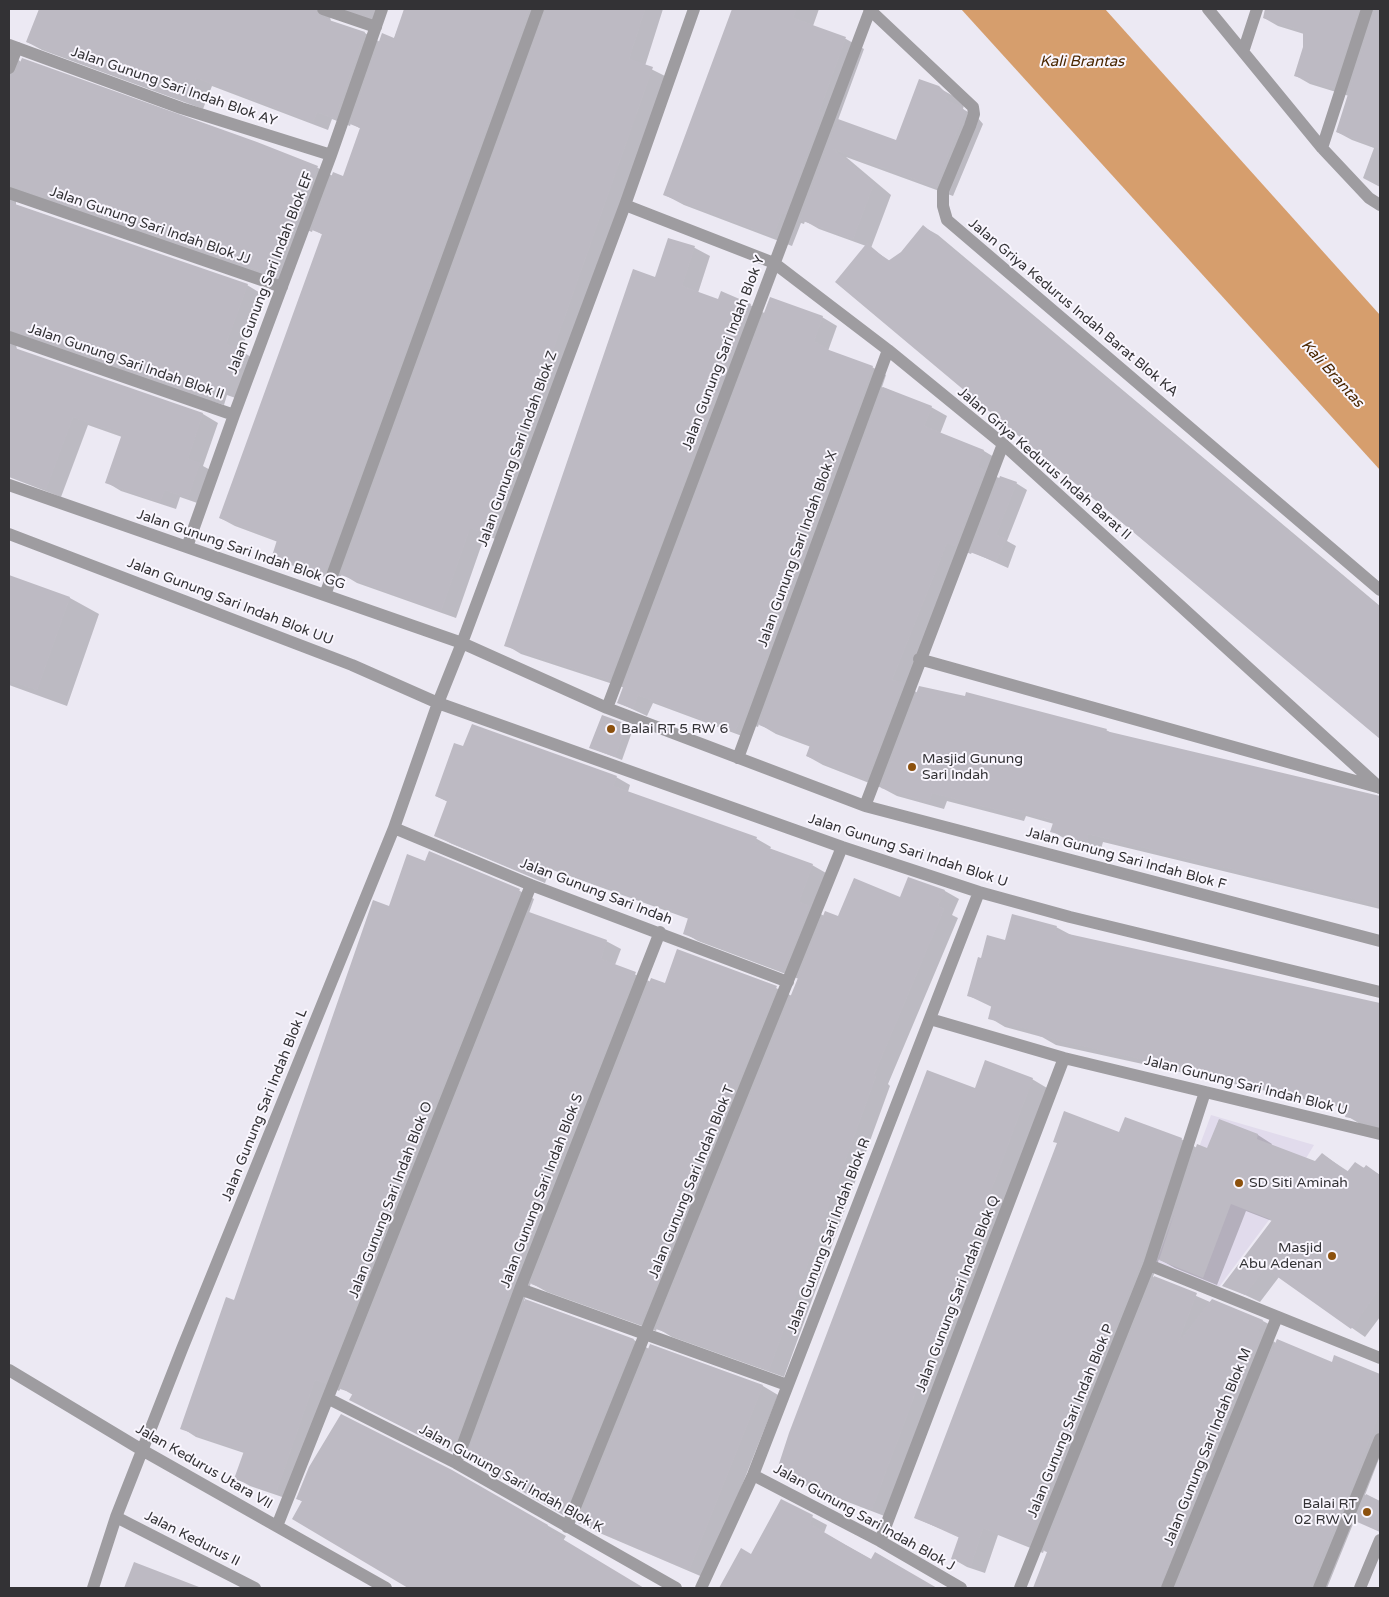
<!DOCTYPE html>
<style>
body{margin:0}
#map{position:relative;width:1389px;height:1597px;overflow:hidden;background:#ece9f3;font-family:"Varela Round",sans-serif}
canvas{display:block}
.frame{position:absolute;inset:0;border:10px solid #333235;pointer-events:none}
</style>
<div id="map">
<canvas width="1389" height="1597"></canvas>
<div class="frame"></div>
</div>
<script>
const g = document.querySelector('canvas').getContext('2d');
g.lineJoin = 'round';
function fillPath(path, color) { g.fillStyle = color; g.fill(path, 'evenodd'); }
const poly = rows => new Path2D(rows.map(r => 'M' + r).join(''));
function trace(path, color, width, dash) { g.strokeStyle = color; g.lineWidth = width; g.lineCap = dash ? 'butt' : 'round'; g.setLineDash(dash || []); g.stroke(path); }
function label(font, color, halo, rows, align = 'center') {
  g.font = font + ' "Varela Round",sans-serif'; g.lineWidth = 4; g.setLineDash([]); g.textBaseline = 'middle'; g.strokeStyle = halo; g.fillStyle = color; for (const [text, x, y, turn = 0] of rows) {
    g.save(); g.translate(x, y); g.rotate((+turn || 0) * Math.PI / 180); g.textAlign = isNaN(turn) ? turn : align; if (halo) g.strokeText(text, 0, 0); g.fillText(text, 0, 0); g.restore();
  }
}
const built = poly([
 [1211,1115,1314,1145,1269,1220,1219,1287,1156,1263]
]);
const water = poly([
 [961,9,1105,9,1380,315,1380,470]
]);
const shadow = poly([
 [40,9,381,9,376,21,330,16,331,22,365,33,380,42,394,39,405,9,663,9,645,66,667,77,503,542,485,535,456,618,357,583,342,574,339,582,288,564,273,555,278,542,235,526,220,518,323,235,313,229,312,232,304,229,284,282,16,198,16,205,247,285,262,294,241,351,256,360,241,400,227,395,224,405,16,344,17,350,203,414,218,423,203,466,214,472,203,505,180,497,176,509,121,491,106,482,122,437,88,425,61,497,9,477,9,52,21,62,257,143,318,168,333,176,344,178,361,129,351,123,350,126,332,119,328,130,212,86,203,109,42,50,27,42],
 [733,9,819,9,813,26,846,39,864,49,838,120,896,142,939,88,957,98,964,105,963,109,978,118,983,124,953,196,846,157,891,195,871,248,890,261,902,253,924,227,938,235,1380,606,1380,738,836,282,866,246,819,229,805,221,804,224,801,223,792,246,684,205,665,195],
 [1267,9,1380,9,1380,187,1363,178,1374,148,1352,140,1337,132,1349,96,1310,84,1296,76,1304,47,1304,34,1278,26,1264,18],
 [669,239,695,248,710,256,698,293,718,300,750,305,766,314,822,317,837,326,828,351,872,367,886,375,882,387,931,407,947,416,940,434,984,451,999,460,993,476,1016,483,1027,490,1007,541,1016,546,1008,568,972,552,971,554,963,551,908,687,918,693,1106,730,1113,734,1380,797,1380,909,1103,842,1101,849,1067,840,1052,831,1054,824,1026,816,1024,821,947,801,944,809,897,796,882,788,823,765,807,756,811,747,776,734,759,724,758,727,755,726,750,739,653,703,647,716,619,703,625,688,521,654,506,645,656,279],
 [9,576,70,598,99,614,67,706,9,685],
 [603,716,633,729,622,760,591,748],
 [464,748,616,777,630,785,628,792,757,839,771,847,770,849,812,865,826,873,813,909,824,916,839,918,901,899,909,879,945,891,959,899,952,915,958,918,888,1084,890,1086,784,1377,672,1337,657,1328,656,1331,547,1292,531,1283,527,1294,524,1301,634,1340,649,1349,650,1346,763,1386,778,1395,705,1578,595,1531,466,1458,365,1408,353,1395,341,1388,339,1391,330,1387,291,1500,250,1486,236,1478,244,1453,196,1437,182,1428,235,1302,390,907,426,862,429,853,520,891,534,899,529,913,606,941,621,949,615,965,651,982,665,985,776,988,792,996,799,979,698,941,684,933,689,919,550,869,545,883,450,843,436,835,448,802,436,796],
 [1056,927,1073,936,1380,1004,1380,1129,1362,1125,1347,1116,1348,1109,1056,1045,1042,1037,1005,1027,990,1018,992,1007,969,996,982,960,1006,941],
 [1032,1079,1047,1088,887,1517,793,1481,778,1473,976,1090],
 [1219,1120,1258,1135,1272,1144,1271,1146,1316,1163,1322,1154,1349,1172,1366,1167,1380,1175,1380,1317,1365,1337,1279,1277,1260,1302,1224,1285,1272,1221,1246,1211,1217,1285,1175,1268,1159,1259,1153,1277,1210,1302,1212,1300,1263,1321,1278,1329,1273,1341,1276,1343,1332,1363,1335,1357,1380,1375,1380,1456,1365,1495,1380,1502,1380,1521,1376,1530,1355,1519,1327,1588,1034,1588,1048,1552,1044,1550,1043,1553,998,1535,985,1573,967,1567,953,1559,960,1538,916,1518,1120,1133,1181,1139,1197,1148,1208,1150],
 [452,1471,566,1536,563,1541,642,1588,411,1588,293,1519,303,1502,298,1499],
 [812,1517,827,1525,824,1533,872,1560,876,1553,935,1588,720,1588,741,1550,751,1555],
 [135,1563,188,1584,196,1588,126,1588]
]);
const building = poly([
 [39,9,315,9,320,17,365,32,335,119,317,112,313,122,196,78,188,102,26,42],
 [404,9,529,9,324,574,272,556,277,540,219,518,322,234,312,230,333,172,343,176,360,128,350,124,382,33,394,38],
 [546,9,645,9,629,59,653,67,488,534,470,528,441,611,341,575],
 [732,9,796,9,793,18,846,37,819,112,822,113,785,214,782,213,773,236,663,195],
 [1265,9,1359,9,1333,88,1294,76,1303,47,1303,31,1263,18],
 [1375,9,1380,9,1380,148,1336,132],
 [22,58,257,142,318,166,297,224,289,221,269,274,9,185,9,76,16,71],
 [919,79,939,86,947,94,945,100,960,106,965,111,936,187,833,149,874,184,853,239,800,220,838,119,896,140],
 [9,202,248,284,226,344,241,350,226,392,212,387,209,398,9,329],
 [923,225,1380,608,1380,739,835,282,867,243,888,261,901,252],
 [668,238,695,246,682,286,718,299,721,291,751,304,609,680,504,646,633,269,655,277],
 [770,297,823,316,814,341,829,350,873,366,743,720,741,718,735,732,638,695,633,709,617,703],
 [9,346,203,413,188,459,200,463,188,498,165,490,160,502,105,483,122,434,73,417,46,489,9,476],
 [883,387,932,406,924,426,984,450,978,467,984,470,955,546,947,543,892,680,903,683,866,780,806,756,810,745,759,725],
 [1000,476,1017,482,996,535,1006,539,996,562,970,552],
 [9,575,70,597,37,690,9,680],
 [919,686,965,696,966,692,1107,729,1106,731,1380,796,1380,905,1088,834,1087,841,1050,832,1054,820,1011,809,1010,813,932,793,929,802,881,788],
 [602,715,627,724,615,757,589,748],
 [472,724,609,773,617,776,613,786,757,837,755,843,813,864,799,902,809,906,783,971,683,934,688,918,680,913,536,862,530,876,434,836,447,801,435,796,454,743,463,746],
 [429,851,520,889,325,1383,315,1380,276,1493,234,1479,244,1451,180,1429,226,1297,234,1300,373,900,389,906,407,854,425,861],
 [908,877,945,890,938,906,944,909,874,1075,876,1076,769,1370,656,1329,825,911,838,916,854,878,900,897],
 [529,912,607,940,601,959,636,972,512,1286,452,1452,349,1400,353,1393,340,1389],
 [1012,914,1057,926,1055,931,1380,1003,1380,1124,1345,1117,1348,1105,1039,1036,1040,1032,988,1019,992,1003,967,996,978,957,981,958,987,935,1005,940],
 [677,949,777,986,640,1324,531,1284,651,978,665,983],
 [985,1060,1033,1078,872,1509,776,1473,789,1433,927,1070,975,1088],
 [1064,1111,1119,1132,1125,1117,1182,1138,1141,1262,1028,1545,983,1528,971,1566,951,1559,959,1536,914,1518,1057,1143,1053,1142],
 [1219,1119,1258,1134,1257,1139,1315,1161,1322,1153,1347,1172,1355,1162,1364,1168,1366,1165,1380,1175,1380,1288,1351,1329,1265,1268,1245,1295,1222,1286,1272,1220,1231,1204,1203,1278,1159,1260,1197,1144,1207,1148],
 [1154,1276,1197,1293,1178,1343,1212,1299,1263,1320,1258,1332,1262,1333,1159,1588,1033,1588,1047,1552,1044,1551],
 [525,1299,634,1339,563,1515,466,1459],
 [1277,1339,1332,1362,1334,1355,1380,1374,1380,1412,1351,1487,1309,1588,1176,1588],
 [650,1344,763,1385,689,1570,578,1523],
 [341,1414,452,1470,548,1525,546,1529,644,1588,408,1588,292,1519,302,1501,296,1499,309,1467],
 [1366,1494,1380,1501,1380,1532,1355,1521],
 [781,1499,813,1515,810,1524,846,1545,871,1559,875,1552,937,1588,719,1588,741,1548,751,1554],
 [134,1562,199,1587,199,1588,124,1588]
]);
const lane = poly([
 [9,68,17,48]
]);
const street = poly([
 [323,9,376,27],
 [869,9,973,107,974,114,970,126,943,191,943,206,947,220,1380,590],
 [1208,9,1322,148,1369,198,1380,205],
 [9,45,181,108,331,155],
 [1244,49,1257,9],
 [1322,148,1367,9],
 [9,193,282,287],
 [625,205,774,263,888,350,1003,444,1380,788],
 [9,337,234,415],
 [9,485,462,643,607,708,865,806,1380,941],
 [9,534,352,665,438,703,842,847,979,892,1070,917,1380,992],
 [187,547,234,415,331,155,382,9],
 [325,595,538,9],
 [919,659,1377,787],
 [607,708,870,10],
 [738,758,888,350],
 [865,806,1003,444],
 [394,828,531,885,788,982],
 [930,1019,1064,1058,1380,1134],
 [1149,1265,1380,1358],
 [520,1289,787,1385],
 [9,1370,142,1450,386,1588],
 [329,1399,456,1463,676,1588],
 [456,1463,520,1289,660,932],
 [753,1475,880,1541,961,1588],
 [116,1517,255,1588],
 [277,1526,531,885],
 [567,1527,842,847],
 [880,1541,1064,1058],
 [93,1588,116,1517,182,1349,394,828,438,703,462,643,625,205,694,9],
 [701,1588,753,1475,979,892],
 [1020,1588,1149,1265,1205,1092],
 [1167,1588,1277,1317],
 [1319,1588,1380,1439],
 [1360,1588,1380,1540]
]);
const markers = [
 [611,729,5,"#8c510d"],
 [912,767,5,"#8c510d"],
 [1239,1183,5,"#8c510d"],
 [1332,1256,5,"#8c510d"],
 [1367,1512,5,"#8c510d"]
];
const streetNames = [
 ["Jalan Gunung Sari Indah Blok AY",174,87,19],
 ["Jalan Gunung Sari Indah Blok JJ",150,226,19],
 ["Jalan Gunung Sari Indah Blok EF",271,273,-69],
 ["Jalan Griya Kedurus Indah Barat Blok KA",1073,308,40],
 ["Jalan Gunung Sari Indah Blok Y",724,353,-69],
 ["Jalan Gunung Sari Indah Blok II",126,362,19],
 ["Jalan Gunung Sari Indah Blok Z",518,449,-70],
 ["Jalan Griya Kedurus Indah Barat II",1044,464,41],
 ["Jalan Gunung Sari Indah Blok X",798,549,-70],
 ["Jalan Gunung Sari Indah Blok GG",241,550,19],
 ["Jalan Gunung Sari Indah Blok UU",230,602,21],
 ["Jalan Gunung Sari Indah Blok U",908,851,18],
 ["Jalan Gunung Sari Indah Blok F",1126,859,15],
 ["Jalan Gunung Sari Indah",596,892,21],
 ["Jalan Gunung Sari Indah Blok U",1246,1086,14],
 ["Jalan Gunung Sari Indah Blok L",265,1105,-68],
 ["Jalan Gunung Sari Indah Blok T",692,1182,-68],
 ["Jalan Gunung Sari Indah Blok S",542,1191,-69],
 ["Jalan Gunung Sari Indah Blok O",391,1200,-69],
 ["Jalan Gunung Sari Indah Blok R",829,1236,-69],
 ["Jalan Gunung Sari Indah Blok Q",958,1294,-69],
 ["Jalan Gunung Sari Indah Blok P",1071,1421,-68],
 ["Jalan Gunung Sari Indah Blok M",1208,1447,-68],
 ["Jalan Kedurus Utara VII",204,1467,30],
 ["Jalan Gunung Sari Indah Blok K",511,1479,29],
 ["Jalan Gunung Sari Indah Blok J",864,1518,29],
 ["Jalan Kedurus II",192,1539,27]
];
const poiNames = [
 ["Balai RT 5 RW 6",621,729],
 ["Masjid Gunung",922,759],
 ["Sari Indah",922,775],
 ["SD Siti Aminah",1249,1183],
 ["Masjid",1322,1248,"right"],
 ["Abu Adenan",1322,1264,"right"],
 ["Balai RT",1357,1504,"right"],
 ["02 RW VI",1357,1520,"right"]
];
const waterNames = [
 ["Kali Brantas",1082,62],
 ["Kali Brantas",1332,374,48]
];
fillPath(built, '#e1dbec');
fillPath(water, '#d69e6d');
fillPath(shadow, '#0003');
fillPath(building, '#bdbac3');
trace(lane, '#9e9ca0', 12);
trace(street, '#9e9ca0', 12);
for (const [x, y, r, color] of markers) { const dot = new Path2D(); dot.arc(x, y, r, 0, 2 * Math.PI); g.fillStyle = color; g.fill(dot); trace(dot, '#f9f6fe', 2); }
label('14px', '#333235', '#f9f6fe', streetNames);
label('14px', '#333235', '#f9f6fe', poiNames, 'left');
label('italic 15px', '#4b2700', '#f9f6fe', waterNames);
</script>
